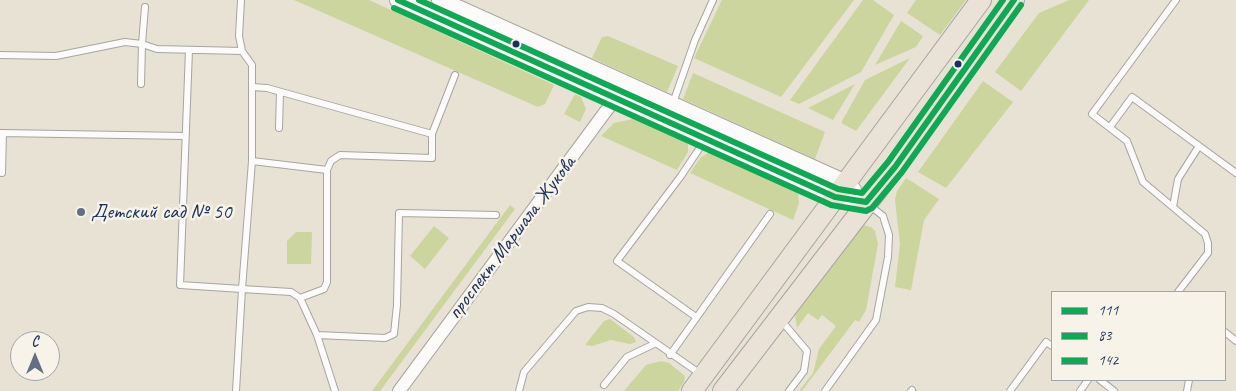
<!DOCTYPE html>
<meta charset="utf-8">
<style>
body{margin:0}
#map{position:relative;width:1236px;height:391px;overflow:hidden;background:#e8e2d4;font-family:Caveat,sans-serif}
canvas{display:block}
.legend{position:absolute;left:1051px;top:291px;width:175px;height:90px;box-sizing:border-box;background:#f7f3e8;border:1px solid #9fa5b1;margin:0;padding:6px 9px;list-style:none;font-size:15px;color:#1b2f5e}
.legend li{display:flex;align-items:center;gap:10px;height:25px}
.legend b{width:25px;border:1px solid #9fa5b1}
.north{position:absolute;left:10px;top:331px;width:50px;height:50px;box-sizing:border-box;background:#f7f3e8;border:1px solid #9fa5b1;border-radius:50%;rotate:0deg;font-size:14px;font-weight:700;line-height:20px;text-align:center;color:#1b2f5e}
.north::after{content:'';display:block;margin:auto;width:18px;height:22px;background:#636e87;clip-path:polygon(50% 0,100% 100%,50% 72%,0 100%)}
</style>
<div id="map">
<canvas width="1236" height="391"></canvas>
<ul class="legend">
<li><b style="height:6px;background:#10a855"></b>111</li>
<li><b style="height:6px;background:#10a855"></b>83</li>
<li><b style="height:6px;background:#10a855"></b>142</li>
</ul>
<div class="north">С</div>
</div>
<script>
const g = document.querySelector('canvas').getContext('2d');
g.lineJoin = 'round';
function fillPath(path, color) { g.fillStyle = color; g.fill(path, 'evenodd'); }
const poly = rows => new Path2D(rows.map(r => 'M' + r).join(''));
function trace(path, color, width, dash) { g.strokeStyle = color; g.lineWidth = width; g.lineCap = dash ? 'butt' : 'round'; g.setLineDash(dash || []); g.stroke(path); }
function label(font, color, halo, rows, align = 'center') {
  g.font = font + ' Caveat,sans-serif'; g.lineWidth = 5; g.setLineDash([]); g.textBaseline = 'middle'; g.strokeStyle = halo; g.fillStyle = color; for (const [text, x, y, turn = 0] of rows) {
    g.save(); g.translate(x, y); g.rotate((+turn || 0) * Math.PI / 180); g.textAlign = isNaN(turn) ? turn : align; if (halo) g.strokeText(text, 0, 0); g.fillText(text, 0, 0); g.restore();
  }
}
const green = poly([
 [294,0,369,0,554,85,545,104,538,107],
 [722,0,854,0,781,97,694,58],
 [863,0,873,0,894,15,861,72,799,104,790,100],
 [916,0,966,0,940,35,907,13],
 [1069,0,1089,0,1021,91,995,72,1039,13],
 [901,21,923,36,916,47,875,65],
 [608,36,678,66,667,92,592,58,602,37],
 [910,58,856,131,841,123,865,80],
 [693,73,825,132,815,159,683,99],
 [983,81,1013,102,946,188,918,172],
 [855,84,833,120,808,108],
 [575,94,581,97,586,109,580,122,564,114],
 [633,119,688,143,688,152,677,170,601,136,614,123],
 [710,152,798,191,799,203,793,220,690,173,701,157],
 [906,178,939,199,924,220,911,290,895,287,900,244,895,200,897,191],
 [510,205,515,209,380,391,372,391],
 [863,225,871,227,875,231,878,244,866,310,859,322,855,320,802,391,799,391,813,373,819,349,836,326,822,315,818,320,808,313,797,328,795,315],
 [434,226,449,238,425,269,410,256],
 [296,232,312,232,311,264,287,264,287,241],
 [610,319,634,337,636,342,630,344,611,340,592,346,585,345,604,321],
 [661,361,669,363,685,376,684,382,678,391,624,391,646,365]
]);
const service = poly([
 [241,0,239,36,242,51,252,65,252,161,242,289,291,292,300,298,317,335,335,391],
 [1176,0,1092,114,1127,141,1143,182,1205,234,1208,243,1208,253,1178,292],
 [189,50,180,285,242,289,236,391],
 [0,55,56,56,125,42,142,44,145,7],
 [141,84,142,44,157,49,242,51],
 [252,87,267,88,432,134,455,75],
 [673,103,695,40,713,0],
 [1110,127,1132,97,1236,173],
 [279,128,280,92],
 [0,133,185,136],
 [252,161,327,170],
 [2,173,3,133],
 [1173,207,1178,179,1199,146],
 [300,298,324,289,327,282,327,170,331,161,340,155,432,158,432,134],
 [696,317,617,261,681,176,705,140],
 [780,319,807,351,804,371,789,391],
 [1225,332,1236,341],
 [317,335,385,338,394,334,397,305,399,213,496,215],
 [670,355,770,214],
 [1100,380,1114,391],
 [604,385,627,357,654,344],
 [519,391,524,372,576,311,588,307,602,308,614,314,702,375],
 [825,391,876,320,888,257,889,235,883,216,869,205],
 [911,391,912,390],
 [1010,391,1046,342,1052,346],
 [1080,391,1088,380],
 [1187,391,1189,380]
]);
const minor = poly([
 [399,391,620,92]
]);
const tertiary = poly([
 [398,0,835,197,866,202],
 [440,0,846,183,853,190]
]);
const primary = poly([
 [692,391,981,0],
 [723,391,895,167,1014,0]
]);
const bus1 = poly([
 [398,0,835,197,866,202,895,167,1014,0]
]);
const bus2 = poly([
 [394,8,831,205,866,211,872,208,902,172,1021,5]
]);
const bus3 = poly([
 [419,0,838,189,862,193,888,162,1003,0]
]);
const markers = [
 [516,44,4.5,"#1b2f5e"],
 [958,64,4.5,"#1b2f5e"],
 [81,212,5,"#636e87"]
];
const poiNames = [
 ["Детский сад № 50",91,212]
];
const streetNames = [
 ["проспект Маршала Жукова",512,238,-53]
];
fillPath(green, '#ccd59d');
trace(service, '#a6a5a2', 8);
trace(minor, '#a6a5a2', 14);
trace(tertiary, '#a6a5a2', 18);
trace(primary, '#a6a5a2', 22);
trace(service, '#fcfbf9', 6);
trace(minor, '#fcfbf9', 12);
trace(tertiary, '#fcfbf9', 16);
trace(primary, '#ebe2d7', 20);
trace(bus1, '#10a855', 6);
trace(bus2, '#10a855', 6);
trace(bus3, '#10a855', 6);
for (const [x, y, r, color] of markers) { const dot = new Path2D(); dot.arc(x, y, r, 0, 2 * Math.PI); g.fillStyle = color; g.fill(dot); trace(dot, '#f7f3e8', 2); }
label('21px', '#1b2f5e', '#f7f3e8', poiNames, 'left');
label('21px', '#1b2f5e', '#f7f3e8', streetNames);
</script>
